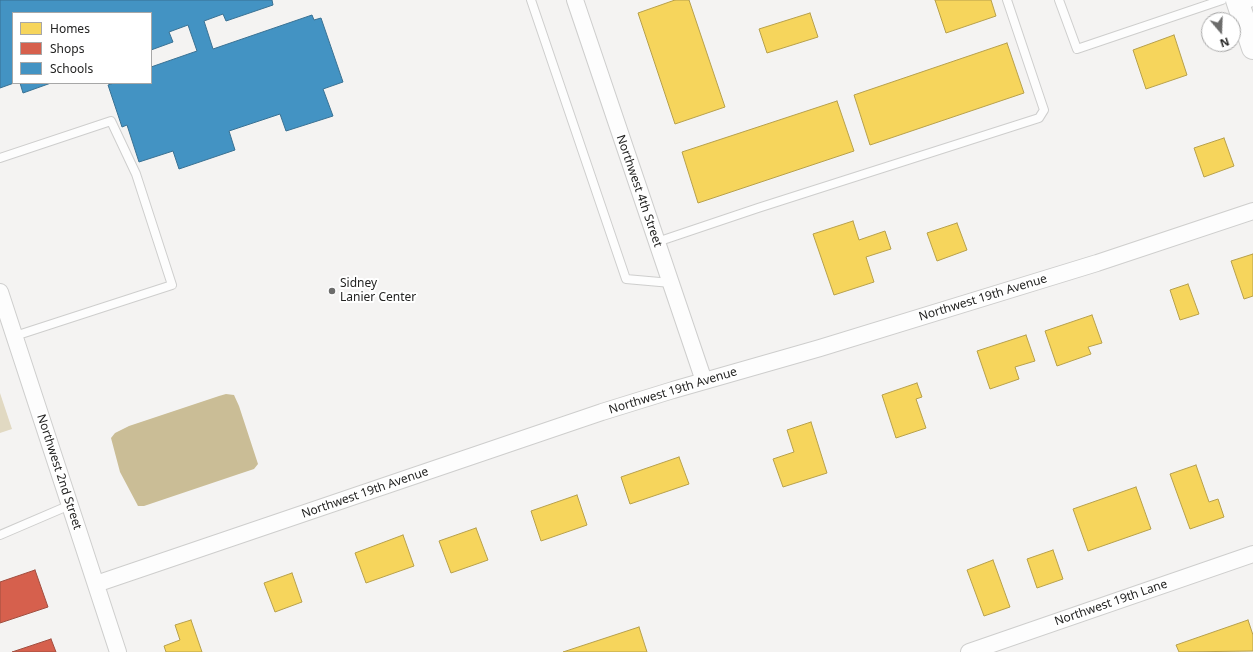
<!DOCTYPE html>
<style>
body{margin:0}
#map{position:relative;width:1253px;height:652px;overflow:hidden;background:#f4f3f2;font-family:"Noto Sans",sans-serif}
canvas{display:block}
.legend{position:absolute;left:12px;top:12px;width:140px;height:72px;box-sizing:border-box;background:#fff;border:1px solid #a7a7a7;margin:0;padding:5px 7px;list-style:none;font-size:12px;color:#232322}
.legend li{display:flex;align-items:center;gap:8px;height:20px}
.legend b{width:20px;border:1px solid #a7a7a7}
.north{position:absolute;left:1201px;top:12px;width:40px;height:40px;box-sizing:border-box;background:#fff;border:1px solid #a7a7a7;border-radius:50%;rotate:161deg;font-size:11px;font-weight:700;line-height:16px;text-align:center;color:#232322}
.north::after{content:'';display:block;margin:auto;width:14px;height:18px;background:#6c6c6b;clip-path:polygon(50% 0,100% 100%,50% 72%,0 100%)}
</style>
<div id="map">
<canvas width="1253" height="652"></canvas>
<ul class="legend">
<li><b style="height:11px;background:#f6d55c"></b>Homes</li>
<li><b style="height:11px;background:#d6604d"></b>Shops</li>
<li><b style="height:11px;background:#4393c3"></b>Schools</li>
</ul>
<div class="north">N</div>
</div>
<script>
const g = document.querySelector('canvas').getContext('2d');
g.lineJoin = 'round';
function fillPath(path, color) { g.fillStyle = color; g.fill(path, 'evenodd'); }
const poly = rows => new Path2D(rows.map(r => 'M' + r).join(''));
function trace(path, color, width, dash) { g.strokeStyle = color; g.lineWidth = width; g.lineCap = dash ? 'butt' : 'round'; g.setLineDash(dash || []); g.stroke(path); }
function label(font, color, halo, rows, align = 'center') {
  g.font = font + ' "Noto Sans",sans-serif'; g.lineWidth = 4; g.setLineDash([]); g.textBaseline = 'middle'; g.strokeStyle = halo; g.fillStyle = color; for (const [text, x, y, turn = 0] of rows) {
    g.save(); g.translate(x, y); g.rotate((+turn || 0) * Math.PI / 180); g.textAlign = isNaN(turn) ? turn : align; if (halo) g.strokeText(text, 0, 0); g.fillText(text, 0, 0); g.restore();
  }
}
const green = poly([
 [0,393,12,429,0,433]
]);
const water = poly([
 [226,394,234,395,239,406,258,464,254,469,239,474,144,506,138,506,120,472,111,438,115,433,129,426,219,396]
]);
const homes = poly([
 [675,0,689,0,725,107,675,124,638,13,675,0],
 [935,0,991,0,996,16,946,33,935,0],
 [810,13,818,37,767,53,759,29,810,13],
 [1174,35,1187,75,1146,89,1133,50,1174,35],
 [1007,43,1024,93,870,145,854,95,1007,43],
 [837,101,854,151,698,203,682,152,837,101],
 [1224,138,1234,166,1204,177,1194,148,1224,138],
 [853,221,859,240,885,231,891,249,866,257,874,282,834,295,813,234,853,221],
 [957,223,967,250,937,261,927,233,957,223],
 [1253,254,1253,296,1244,299,1231,261,1253,254],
 [1188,284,1199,314,1180,320,1170,290,1188,284],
 [1092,315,1102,343,1088,347,1091,354,1057,366,1045,331,1092,315],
 [1026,335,1035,361,1015,367,1019,379,990,389,977,351,1026,335],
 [917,383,922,397,916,399,926,428,896,438,882,395,917,383],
 [811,422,827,473,783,487,773,459,794,452,787,430,811,422],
 [679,457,689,484,630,504,621,477,679,457],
 [1196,465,1209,502,1218,499,1224,517,1190,529,1170,474,1196,465],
 [1136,487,1151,529,1088,551,1073,509,1136,487],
 [577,495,587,525,541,541,531,511,577,495],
 [476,528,488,560,451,573,439,541,476,528],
 [403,535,414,566,366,583,355,553,403,535],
 [1053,550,1063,579,1037,588,1027,559,1053,550],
 [993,560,1010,607,984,616,967,570,993,560],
 [292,573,302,602,275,612,264,583,292,573],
 [191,620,202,652,166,652,164,646,180,640,175,625,191,620],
 [1248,620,1253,635,1253,651,1179,652,1176,645,1248,620],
 [639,627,647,652,563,652,639,627]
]);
const shops = poly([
 [35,570,48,607,0,623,0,582,35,570],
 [51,639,56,652,12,652,51,639]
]);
const schools = poly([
 [0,0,272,0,273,5,226,21,223,14,204,21,213,49,312,15,314,20,321,18,343,82,323,89,333,116,286,131,280,114,229,131,235,150,179,169,173,151,139,162,127,125,122,127,108,85,114,83,151,83,151,67,197,51,188,25,169,32,173,42,151,50,151,13,13,13,14,83,0,88,0,0],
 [20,83,51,83,23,93,20,83]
]);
const service = poly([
 [531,0,626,279,671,283],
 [1059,0,1077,49,1222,0],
 [1240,6,1253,2],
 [0,158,111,121,136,174,172,285,15,336],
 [657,242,758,208,1039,118,1044,110,1007,0],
 [0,535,70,505]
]);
const minor = poly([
 [575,0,704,381],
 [0,292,118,652],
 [96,584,602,412,673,390,820,348,1097,263,1253,211],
 [969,652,1253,554]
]);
const secondary = poly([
 [1237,0,1253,48]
]);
const markers = [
 [332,291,4,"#6c6c6b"]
];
const streetNames = [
 ["Northwest 4th Street",639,191,71],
 ["Northwest 19th Avenue",983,298,-17],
 ["Northwest 19th Avenue",673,391,-17],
 ["Northwest 2nd Street",59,472,72],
 ["Northwest 19th Avenue",365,493,-19],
 ["Northwest 19th Lane",1111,603,-19]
];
const poiNames = [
 ["Sidney",340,284],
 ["Lanier Center",340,298]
];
fillPath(green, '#e1d9c2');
fillPath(water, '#cabd96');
fillPath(homes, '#f6d55c');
trace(homes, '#b7a04b', 1);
fillPath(shops, '#d6604d');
trace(shops, '#a04e40', 1);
fillPath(schools, '#4393c3');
trace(schools, '#397193', 1);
trace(service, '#cececd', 10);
trace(minor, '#cececd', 18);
trace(secondary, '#cececd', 24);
trace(service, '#fdfdfd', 8);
trace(minor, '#fdfdfd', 16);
trace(secondary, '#fdfdfd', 22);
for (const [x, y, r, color] of markers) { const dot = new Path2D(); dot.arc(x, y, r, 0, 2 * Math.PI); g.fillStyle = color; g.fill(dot); trace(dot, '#fff', 1.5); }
label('12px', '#232322', '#fff', streetNames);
label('12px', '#232322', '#fff', poiNames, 'left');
</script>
